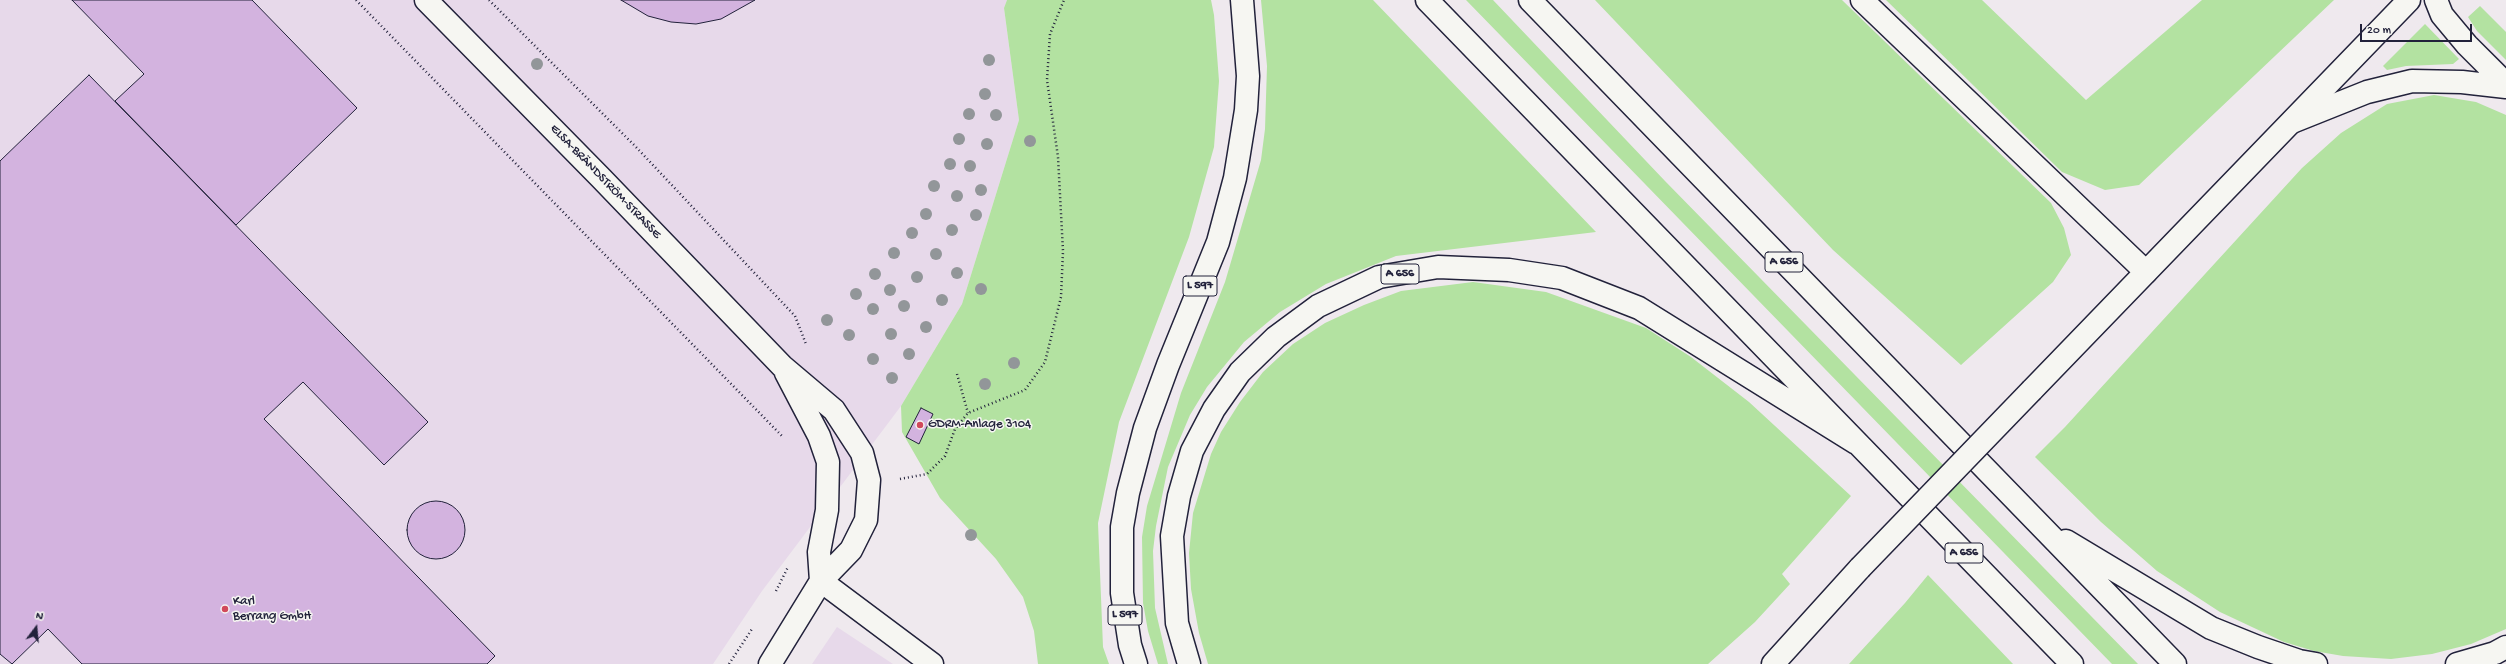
<!DOCTYPE html>
<meta charset="utf-8">
<style>
body{margin:0}
#map{position:relative;width:2506px;height:664px;overflow:hidden;background:#efe9ee;font-family:"Gochi Hand",sans-serif}
canvas{display:block}
.north{position:absolute;left:16px;top:608px;width:40px;height:40px;-webkit-text-stroke:3px #f6f6f2;paint-order:stroke;rotate:16deg;font-size:11px;font-weight:700;line-height:16px;text-align:center;color:#22223b}
.north::after{content:'';display:block;margin:auto;width:14px;height:18px;background:#22223b;clip-path:polygon(50% 0,100% 100%,50% 72%,0 100%)}
.scale{position:absolute;left:2360px;top:24px;width:112px;height:18px;box-sizing:border-box;border:2px solid #22223b;border-top:0;padding-left:5px;font-size:12px;line-height:14px;white-space:nowrap;color:#22223b;-webkit-text-stroke:3px #f6f6f2;paint-order:stroke}
</style>
<div id="map">
<canvas width="2506" height="664"></canvas>
<div class="north">N</div>
<div class="scale">20 m</div>
</div>
<script>
const g = document.querySelector('canvas').getContext('2d');
g.lineJoin = 'round';
function fillPath(path, color) { g.fillStyle = color; g.fill(path, 'evenodd'); }
const poly = rows => new Path2D(rows.map(r => 'M' + r).join(''));
function trace(path, color, width, dash) { g.strokeStyle = color; g.lineWidth = width; g.lineCap = dash ? 'butt' : 'round'; g.setLineDash(dash || []); g.stroke(path); }
function label(font, color, halo, rows, align = 'center') {
  g.font = font + ' "Gochi Hand",sans-serif'; g.lineWidth = 3; g.setLineDash([]); g.textBaseline = 'middle'; g.strokeStyle = halo; g.fillStyle = color; for (const [text, x, y, turn = 0] of rows) {
    g.save(); g.translate(x, y); g.rotate((+turn || 0) * Math.PI / 180); g.textAlign = isNaN(turn) ? turn : align; if (halo) g.strokeText(text, 0, 0); g.fillText(text, 0, 0); g.restore();
  }
}
const built = poly([
 [0,0,1007,0,1004,8,1019,120,962,304,901,406,762,591,713,664,0,664],
 [837,627,893,664,812,664]
]);
const green = poly([
 [1007,0,1211,0,1214,15,1219,81,1214,147,1189,237,1119,422,1098,523,1103,647,1109,664,1038,664,1034,631,1023,597,996,559,940,498,902,432,901,406,962,304,1019,120,1004,8],
 [1261,0,1373,0,1596,232,1396,256,1326,284,1280,312,1244,342,1207,387,1190,415,1168,467,1156,526,1153,551,1155,608,1168,664,1158,664,1148,631,1143,603,1142,537,1147,506,1181,393,1225,282,1261,160,1265,129,1267,66],
 [1466,0,1493,0,1665,181,2138,664,2112,664],
 [1595,0,1842,0,2051,203,2064,228,2071,255,2053,282,1961,365,1833,250],
 [1886,0,1982,0,2086,100,2202,0,2334,0,2139,185,2105,190,2062,172],
 [2480,6,2506,32,2506,60,2477,31,2468,17],
 [2425,24,2459,59,2453,64,2406,66,2387,70,2383,66],
 [2434,95,2476,102,2506,115,2506,629,2471,644,2432,654,2391,659,2343,656,2314,651,2284,642,2220,612,2157,571,2101,522,2035,457,2065,427,2302,168,2341,133,2387,104],
 [1473,282,1546,292,1646,328,1691,357,1749,402,1851,496,1782,574,1790,584,1755,622,1708,664,1208,664,1199,633,1191,589,1189,553,1193,513,1211,454,1221,432,1240,402,1263,372,1293,344,1325,323,1364,305,1401,291],
 [1928,575,2013,664,1849,664,1905,603]
]);
const building = poly([
 [72,0,252,0,357,108,236,225,115,101,144,74,72,0],
 [621,0,755,0,721,19,696,24,671,22,648,16,621,0],
 [89,75,428,422,384,465,303,382,264,419,495,656,487,664,82,664,48,629,12,664,0,654,0,161,89,75],
 [921,408,933,414,919,444,906,437,921,408],
 '407 530a29 29 0 1 1 58 0a29 29 0 1 1-58 0Z'
]);
const path = poly([
 [356,0,782,436],
 [489,0,636,147,795,316,806,344],
 [957,374,968,413],
 [900,479,927,474,945,456,955,429,968,413,1025,390,1045,362,1061,297,1063,251,1058,157,1047,80,1050,34,1064,0],
 [776,591,788,567],
 [729,664,752,629]
]);
const service = poly([
 [821,581,932,664]
]);
const minor = poly([
 [426,0,601,178,782,366,834,410,862,453,869,480,866,520,851,550,821,581,770,664],
 [1862,0,2146,272],
 [786,373,819,436,828,462,827,510,819,552,821,581]
]);
const secondary = poly([
 [2032,390,2409,0],
 [1773,664,1860,568]
]);
const motorway = poly([
 [1427,0,2072,664],
 [1530,0,2175,664],
 [2436,0,2442,15,2467,45,2506,84],
 [2292,122,2367,92,2412,81,2462,82,2506,87],
 [2066,541,2211,628,2258,647,2299,661,2316,664],
 [1136,664,1130,645,1122,593,1122,527,1128,493,1145,428,1168,365,1218,242,1235,178,1246,110,1248,76,1242,0],
 [1189,664,1177,623,1172,536,1179,496,1192,451,1214,409,1240,372,1276,337,1318,306,1379,277,1438,267,1509,270,1562,278,1639,308,1856,443],
 [2457,664,2495,653,2506,647]
]);
const secondaryBridge = poly([
 [1860,568,2032,390]
]);
const trees = [
 [989,60],
 [537,64],
 [985,94],
 [969,114],
 [996,115],
 [959,139],
 [1030,141],
 [987,144],
 [950,164],
 [970,166],
 [934,186],
 [981,190],
 [957,196],
 [926,214],
 [976,215],
 [952,230],
 [912,233],
 [894,253],
 [936,254],
 [957,273],
 [875,274],
 [917,277],
 [981,289],
 [890,290],
 [856,294],
 [942,300],
 [904,306],
 [873,309],
 [827,320],
 [926,327],
 [891,334],
 [849,335],
 [909,354],
 [873,359],
 [1014,363],
 [892,378],
 [985,384],
 [971,535]
];
const markers = [
 [920,425,4,"#d1495b"],
 [225,609,4,"#d1495b"]
];
const shields = [
 [1784,262,38],
 [1400,274,38],
 [1200,286,34],
 [1964,553,38],
 [1125,615,34]
];
const shieldNames = [
 ["A 656",1784,262],
 ["A 656",1400,274],
 ["L 597",1200,286],
 ["A 656",1964,553],
 ["L 597",1125,615]
];
const streetNames = [
 ["ELSA-BRÄNDSTRÖM-STRASSE",605,182,46]
];
const poiNames = [
 ["GDRM-Anlage 3104",928,425],
 ["Karl",233,602],
 ["Berrang GmbH",233,617]
];
fillPath(built, '#e7d9ea');
fillPath(green, '#b3e2a1');
fillPath(building, '#d3b3df');
trace(building, '#22223b', 1);
trace(service, '#22223b', 25);
trace(minor, '#22223b', 25);
trace(secondary, '#22223b', 25);
trace(motorway, '#22223b', 25);
trace(path, '#22223b', 2.5, [1, 3]);
trace(service, '#f6f6f2', 22);
trace(minor, '#f6f6f2', 22);
trace(secondary, '#f6f6f2', 22);
trace(motorway, '#f6f6f2', 22);
trace(secondaryBridge, '#22223b', 25, []);
trace(secondaryBridge, '#f6f6f2', 22);
g.fillStyle = '#929699';
for (const [x, y] of trees) { g.beginPath(); g.arc(x, y, 6, 0, 2 * Math.PI); g.fill(); }
for (const [x, y, r, color] of markers) { const dot = new Path2D(); dot.arc(x, y, r, 0, 2 * Math.PI); g.fillStyle = color; g.fill(dot); trace(dot, '#f6f6f2', 1.5); }
for (const [x, y, w] of shields) { const box = new Path2D(); box.roundRect(x - w / 2, y - 10, w, 20, 3); g.fillStyle = '#f6f6f2'; g.fill(box); trace(box, '#22223b', 1); }
label('bold 12px', '#22223b', null, shieldNames);
label('13px', '#22223b', '#f6f6f2', streetNames);
label('13px', '#22223b', '#f6f6f2', poiNames, 'left');
</script>
